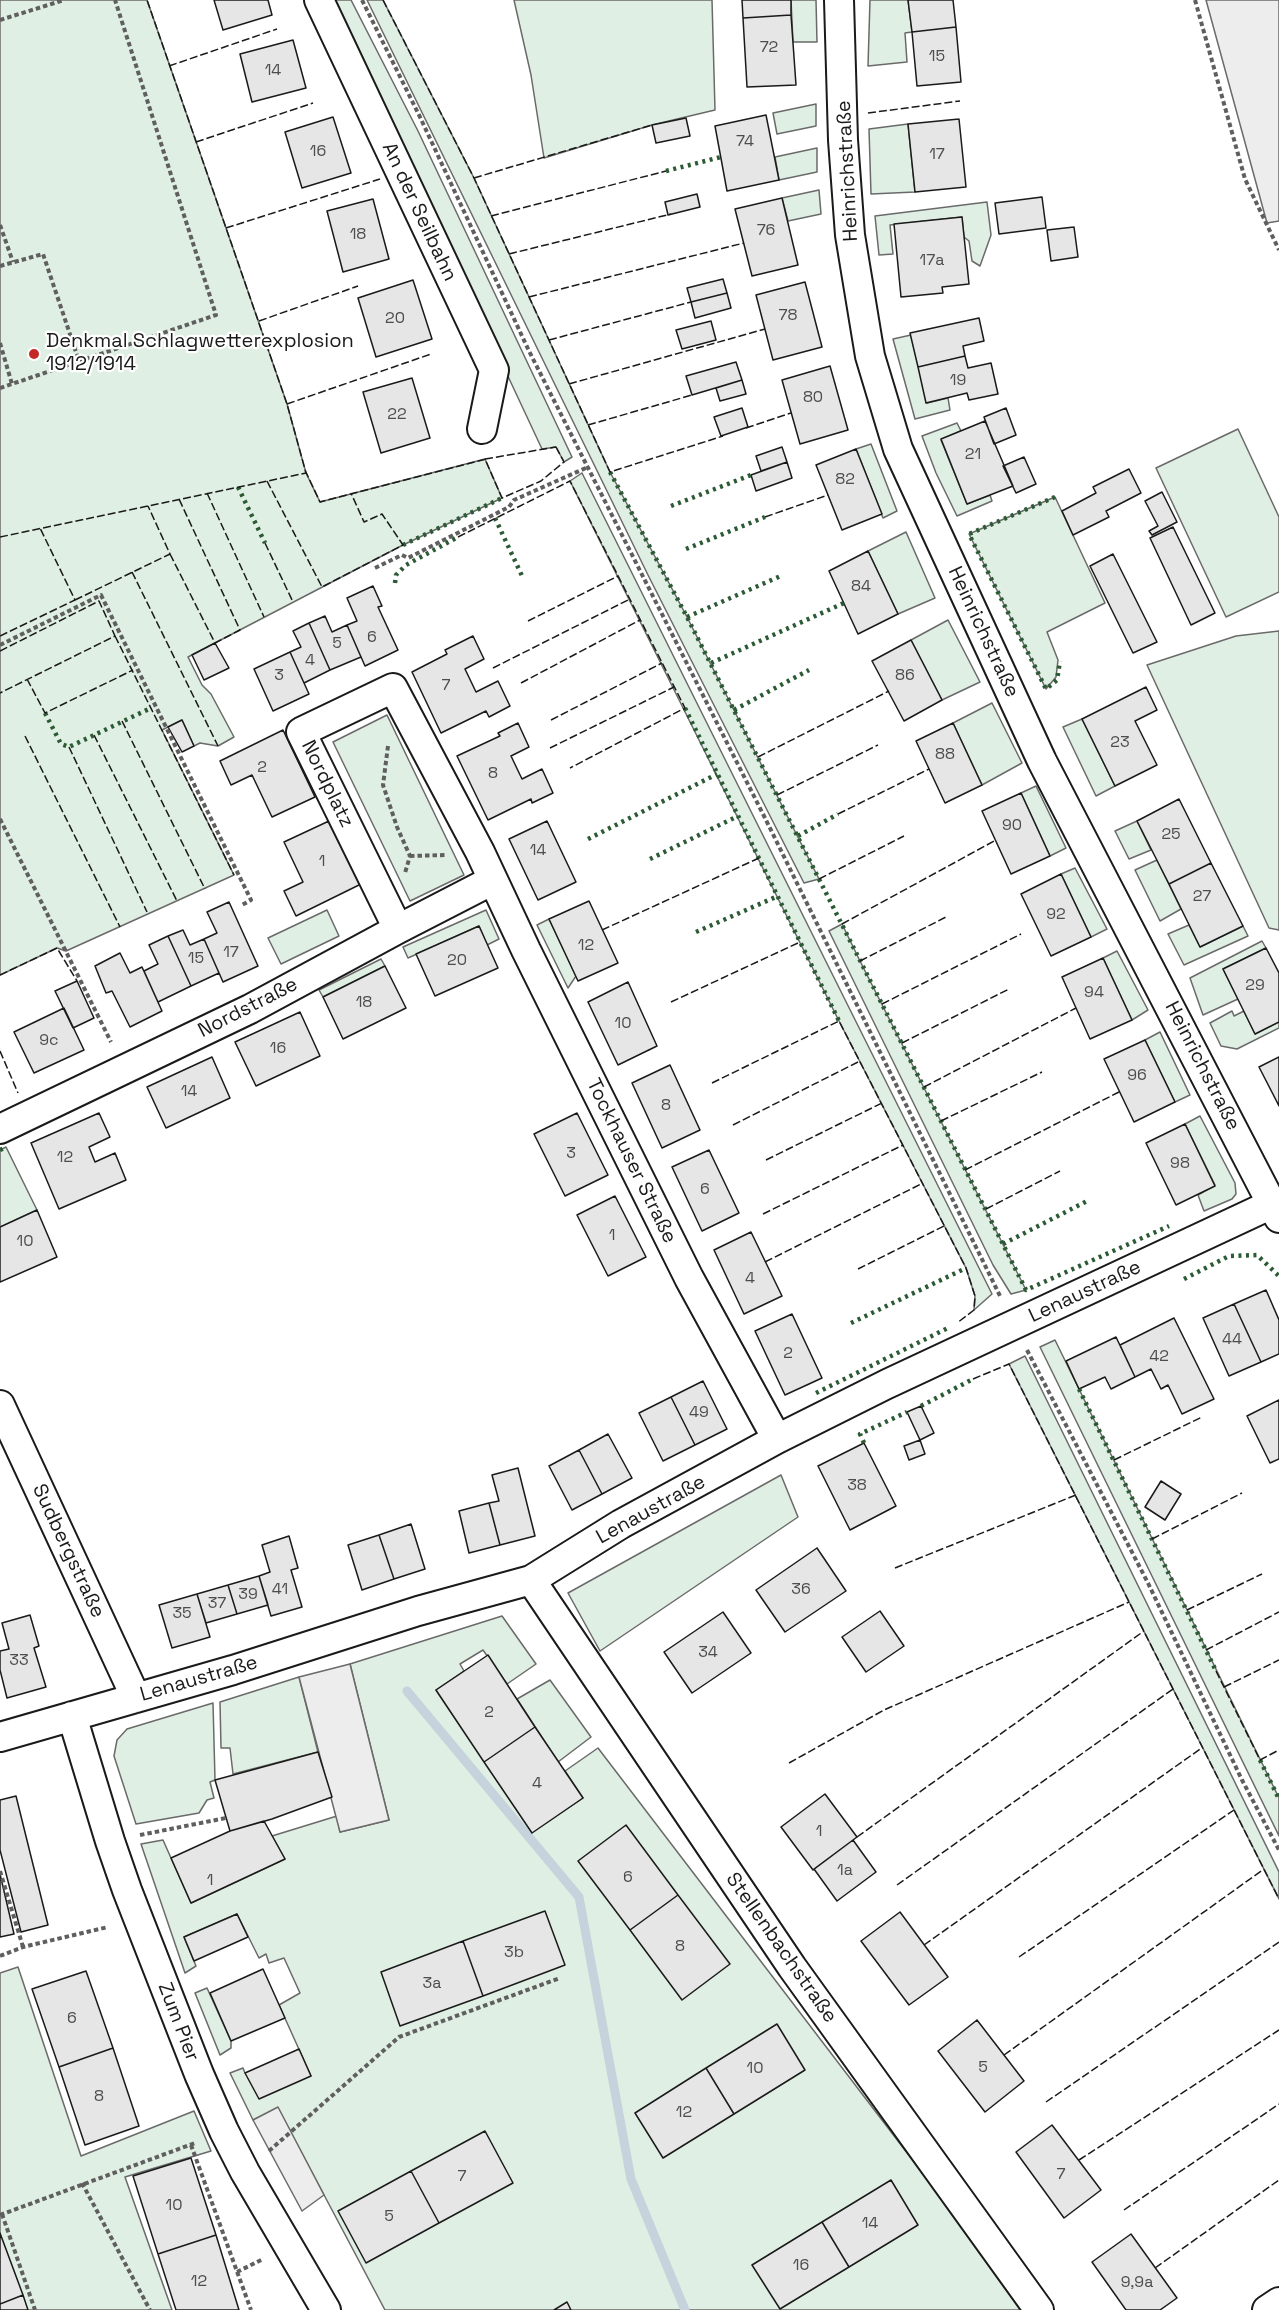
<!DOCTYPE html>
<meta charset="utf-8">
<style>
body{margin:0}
canvas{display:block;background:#fff}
</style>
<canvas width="1279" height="2310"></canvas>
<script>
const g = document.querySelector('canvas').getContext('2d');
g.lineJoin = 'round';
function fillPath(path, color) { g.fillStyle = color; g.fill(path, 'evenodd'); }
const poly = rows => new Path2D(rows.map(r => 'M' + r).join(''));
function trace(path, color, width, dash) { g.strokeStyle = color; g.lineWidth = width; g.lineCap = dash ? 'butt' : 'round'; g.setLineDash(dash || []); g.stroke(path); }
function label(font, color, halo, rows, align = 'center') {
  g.font = font + ' "Space Grotesk",sans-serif'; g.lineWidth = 4.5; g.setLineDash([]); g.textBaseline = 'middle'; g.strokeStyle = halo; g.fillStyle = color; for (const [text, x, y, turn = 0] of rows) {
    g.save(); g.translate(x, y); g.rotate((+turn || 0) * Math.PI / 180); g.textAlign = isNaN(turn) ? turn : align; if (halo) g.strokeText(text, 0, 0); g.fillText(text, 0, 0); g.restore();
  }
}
const green = poly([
 [0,0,147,0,287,404,306,473,320,502,485,459,502,498,403,545,188,657,202,685,211,694,234,737,218,746,200,743,194,746,182,720,162,730,234,875,66,951,57,948,0,975,0,0],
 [332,0,351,0,418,131,572,457,564,462,556,447,542,449,332,0],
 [367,0,383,0,474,178,610,472,687,617,819,879,804,883,648,575,367,0],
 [514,0,712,0,715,110,652,125,544,158,531,75,514,0],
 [791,0,816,0,817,42,793,42,791,0],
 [870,0,908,0,912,32,905,33,907,62,868,66,870,0],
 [816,104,816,126,777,134,773,113,816,104],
 [908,124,915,192,871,194,869,129,908,124],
 [817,148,817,172,779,180,775,157,817,148],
 [819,190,821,214,788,221,782,198,819,190],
 [987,202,991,235,980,266,972,261,969,241,964,237,962,217,890,225,893,254,879,255,875,216,987,202],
 [911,335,927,403,948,398,950,410,915,419,893,339,911,335],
 [957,423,961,431,941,440,967,504,990,495,992,501,957,516,936,473,922,436,957,423],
 [1238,429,1279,517,1279,592,1226,617,1156,468,1238,429],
 [871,444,897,511,883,518,856,449,871,444],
 [582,473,992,1294,974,1310,975,1296,966,1268,839,1021,570,481,582,473],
 [1055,497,1105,603,1047,632,1058,660,1056,677,1046,689,969,534,1055,497],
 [906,532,935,598,898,614,868,551,906,532],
 [948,620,980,682,942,700,911,640,948,620],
 [1279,631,1279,930,1269,928,1147,665,1236,636,1279,631],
 [992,703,1022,763,982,785,953,723,992,703],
 [387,715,464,875,410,901,333,742,387,715],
 [1082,719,1115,786,1096,796,1063,727,1082,719],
 [1036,786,1066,848,1050,856,1021,793,1036,786],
 [1137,821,1151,850,1129,859,1115,831,1137,821],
 [1157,860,1181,909,1160,921,1135,870,1157,860],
 [1075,868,1107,929,1091,937,1061,874,1075,868],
 [327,910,339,936,281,964,268,938,327,910],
 [486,910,499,939,487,945,479,926,408,958,403,947,486,910],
 [549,919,576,976,568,988,537,925,549,919],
 [842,924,860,961,1026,1290,1011,1294,993,1265,829,931,842,924],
 [1189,925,1200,947,1243,926,1248,936,1184,965,1168,934,1189,925],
 [1262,941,1266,948,1223,969,1238,999,1203,1015,1190,978,1262,941],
 [1117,951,1148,1010,1132,1020,1103,958,1117,951],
 [381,959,385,966,323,997,319,990,381,959],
 [1232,1011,1234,1016,1244,1011,1255,1034,1279,1022,1279,1028,1237,1049,1221,1046,1210,1023,1232,1011],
 [1160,1032,1190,1095,1175,1102,1145,1040,1160,1032],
 [1200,1116,1235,1183,1236,1194,1232,1199,1204,1211,1198,1195,1215,1185,1185,1124,1200,1116],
 [6,1147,37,1210,0,1227,0,1150,6,1147],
 [1055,1340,1279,1798,1279,1836,1040,1347,1055,1340],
 [1025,1356,1279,1872,1279,1899,1009,1364,1025,1356],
 [781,1475,798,1517,600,1651,568,1593,781,1475],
 [502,1616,536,1664,507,1684,483,1650,460,1664,464,1671,436,1690,532,1832,583,1798,565,1771,598,1748,1027,2310,385,2310,278,2108,253,2120,230,2073,243,2068,245,2073,311,2076,279,2005,300,1993,284,1958,269,1963,266,1954,259,1958,237,1914,184,1937,196,1966,185,1973,141,1844,163,1840,191,1903,285,1859,272,1836,337,1816,340,1832,389,1820,350,1664,502,1616],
 [299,1677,318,1752,233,1774,230,1748,221,1748,220,1702,299,1677],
 [550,1680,591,1737,558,1762,517,1699,550,1680],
 [213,1703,215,1780,210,1782,214,1798,207,1800,199,1813,136,1824,114,1756,117,1740,127,1729,213,1703],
 [18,1967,81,2156,194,2111,211,2151,125,2177,172,2310,0,2310,0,1973,18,1967],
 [207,1988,231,2041,231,2048,220,2055,195,1993,207,1988]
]);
const parking = poly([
 [1206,0,1279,0,1279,221,1267,223,1206,0],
 [350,1664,389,1820,340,1832,299,1677,350,1664],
 [278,2107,324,2195,302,2211,253,2120,278,2107]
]);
const stream = poly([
 [407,1691,579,1897,631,2179,685,2310]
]);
const building = poly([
 [214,0,268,0,272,15,223,30,214,0],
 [742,0,791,0,791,15,743,18,742,0],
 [908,0,953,0,956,27,912,32,908,0],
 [791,15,796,85,747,87,743,18,791,15],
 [956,27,961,82,917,86,912,32,956,27],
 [293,40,306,88,252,102,240,54,293,40],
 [766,115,779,180,727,191,715,126,766,115],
 [333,117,351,173,302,188,285,132,333,117],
 [686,118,690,136,656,143,652,125,686,118],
 [959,119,966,187,915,192,908,124,959,119],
 [697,194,700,207,668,215,665,202,697,194],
 [1042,197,1046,228,999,234,995,203,1042,197],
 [782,198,798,265,752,276,735,209,782,198],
 [373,199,389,259,343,272,327,211,373,199],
 [962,217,969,284,942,287,943,293,901,297,894,224,962,217],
 [1074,227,1078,257,1051,261,1047,230,1074,227],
 [723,279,727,293,691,302,687,288,723,279],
 [413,280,432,339,376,357,358,298,413,280],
 [805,282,822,347,773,360,756,295,805,282],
 [727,293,731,308,695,318,691,302,727,293],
 [979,318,984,341,963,346,965,356,918,367,910,333,979,318],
 [711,321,716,340,682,349,676,330,711,321],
 [965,356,968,368,991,363,998,394,969,400,967,393,926,403,918,367,965,356],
 [736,362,742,380,692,395,686,376,736,362],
 [830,366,848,430,800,444,782,380,830,366],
 [412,378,430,438,381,453,363,392,412,378],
 [742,380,746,394,720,401,716,388,742,380],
 [742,408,748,427,721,436,714,417,742,408],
 [1006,408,1016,435,994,444,984,417,1006,408],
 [985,421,1013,486,967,504,941,439,985,421],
 [782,447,787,462,761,471,756,456,782,447],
 [856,449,882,514,842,530,816,465,856,449],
 [1024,457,1036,484,1016,493,1003,466,1024,457],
 [787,462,792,478,756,491,751,475,787,462],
 [1129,469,1141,493,1106,511,1109,517,1073,535,1062,511,1096,493,1093,487,1129,469],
 [1162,492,1177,522,1152,535,1149,531,1158,526,1145,501,1162,492],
 [1173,527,1215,613,1191,625,1150,538,1173,527],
 [868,551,898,614,858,634,829,571,868,551],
 [1113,554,1157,642,1133,653,1090,566,1113,554],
 [373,586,382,606,378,607,398,650,365,666,347,625,357,621,347,598,373,586],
 [325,616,332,632,347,625,361,657,330,670,309,623,325,616],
 [309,623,330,670,304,683,290,652,301,647,293,631,309,623],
 [473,636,484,659,465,669,476,692,498,681,510,706,489,717,486,711,441,733,412,672,447,654,445,650,473,636],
 [911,640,942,700,904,721,872,661,911,640],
 [215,643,229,668,204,680,192,655,215,643],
 [290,652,309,694,273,711,254,669,290,652],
 [1146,687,1157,710,1135,721,1157,765,1115,786,1082,719,1146,687],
 [182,720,194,746,182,752,168,727,182,720],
 [518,723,529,747,511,756,522,779,542,769,553,793,532,803,531,799,488,820,457,756,500,736,498,733,518,723],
 [953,723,982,785,945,803,916,741,953,723],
 [283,730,315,797,272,817,252,775,231,785,220,761,283,730],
 [1021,793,1050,856,1011,874,982,811,1021,793],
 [1179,799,1211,863,1169,884,1137,821,1179,799],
 [329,821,361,884,296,916,284,891,303,882,284,842,329,821],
 [547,821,576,882,538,900,509,839,547,821],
 [1211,863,1243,926,1200,947,1169,884,1211,863],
 [1061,874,1091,937,1051,956,1021,894,1061,874],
 [589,901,618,963,578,981,549,919,589,901],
 [229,902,258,966,223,982,204,939,217,933,207,912,229,902],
 [479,926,498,968,435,996,416,954,479,926],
 [183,930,190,945,204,939,219,973,191,986,168,936,183,930],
 [168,936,191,986,158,1002,144,971,158,964,149,945,168,936],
 [1266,948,1279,973,1279,1022,1255,1034,1223,969,1266,948],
 [120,953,130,973,142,967,162,1011,130,1027,112,991,106,993,95,966,120,953],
 [1103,958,1132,1020,1090,1039,1062,977,1103,958],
 [385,966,406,1008,343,1039,323,997,385,966],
 [77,981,94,1018,73,1028,55,991,77,981],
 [628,982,657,1046,618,1065,588,1002,628,982],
 [64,1008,84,1050,34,1073,14,1032,64,1008],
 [300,1012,320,1056,256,1086,235,1042,300,1012],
 [1145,1040,1175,1102,1134,1122,1104,1059,1145,1040],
 [212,1057,230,1098,166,1128,147,1087,212,1057],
 [1279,1057,1279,1106,1259,1067,1279,1057],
 [670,1065,700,1130,662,1148,632,1083,670,1065],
 [99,1113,110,1137,89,1147,95,1162,115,1153,126,1180,59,1209,31,1143,99,1113],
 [577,1113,608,1175,565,1196,534,1134,577,1113],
 [1185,1124,1215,1186,1176,1205,1146,1143,1185,1124],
 [709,1150,739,1213,702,1231,672,1167,709,1150],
 [615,1196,646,1257,608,1276,577,1215,615,1196],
 [37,1210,57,1257,0,1282,0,1227,37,1210],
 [751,1232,782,1296,744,1314,714,1250,751,1232],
 [1266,1290,1279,1320,1279,1354,1261,1362,1234,1304,1266,1290],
 [1234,1304,1261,1362,1229,1376,1203,1318,1234,1304],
 [792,1314,822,1378,785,1395,755,1331,792,1314],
 [1174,1318,1214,1399,1182,1414,1168,1385,1161,1389,1151,1369,1135,1377,1120,1345,1174,1318],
 [1116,1337,1135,1377,1111,1389,1105,1377,1079,1389,1066,1361,1116,1337],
 [703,1381,727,1429,695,1445,671,1397,703,1381],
 [671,1397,695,1445,663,1461,639,1413,671,1397],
 [1279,1400,1279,1459,1270,1463,1247,1416,1279,1400],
 [921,1406,934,1433,920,1440,907,1412,921,1406],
 [608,1434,632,1478,602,1494,579,1450,608,1434],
 [920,1440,925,1454,909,1460,904,1446,920,1440],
 [864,1443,896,1506,850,1530,818,1466,864,1443],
 [579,1450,602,1494,572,1510,549,1466,579,1450],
 [518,1468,535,1536,500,1545,489,1503,499,1501,492,1475,518,1468],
 [1161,1481,1181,1494,1165,1520,1145,1507,1161,1481],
 [489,1503,500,1545,469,1553,459,1511,489,1503],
 [411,1524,425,1569,394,1579,379,1535,411,1524],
 [379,1535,394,1579,362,1590,348,1545,379,1535],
 [289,1536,298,1568,291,1570,302,1607,271,1616,259,1576,270,1572,262,1545,289,1536],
 [817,1548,846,1591,785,1632,756,1590,817,1548],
 [259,1576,268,1605,237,1614,228,1585,259,1576],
 [228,1585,237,1614,206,1623,197,1594,228,1585],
 [197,1594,210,1637,172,1648,159,1605,197,1594],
 [880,1611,904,1646,866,1672,842,1637,880,1611],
 [723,1612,751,1653,692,1693,664,1652,723,1612],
 [30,1615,39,1646,34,1648,46,1687,7,1698,0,1670,0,1651,9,1649,2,1623,30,1615],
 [488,1655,535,1727,484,1762,436,1690,488,1655],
 [535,1727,583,1798,532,1833,484,1762,535,1727],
 [318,1752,332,1797,272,1819,230,1831,215,1780,318,1752],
 [825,1794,857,1837,813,1870,781,1827,825,1794],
 [16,1796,48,1925,21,1932,0,1850,0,1800,16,1796],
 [264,1821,285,1859,191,1903,171,1858,230,1831,264,1821],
 [626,1825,678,1895,630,1930,578,1861,626,1825],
 [853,1840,876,1872,837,1901,814,1869,853,1840],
 [0,1874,14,1934,0,1937,0,1874],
 [678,1895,730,1964,682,2000,630,1930,678,1895],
 [545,1911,565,1965,483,1996,463,1941,545,1911],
 [900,1912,948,1977,909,2005,861,1941,900,1912],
 [237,1914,248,1937,194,1961,184,1937,237,1914],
 [463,1941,483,1996,400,2026,381,1972,463,1941],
 [263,1969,285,2018,231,2041,210,1993,263,1969],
 [86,1971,113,2048,59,2067,32,1989,86,1971],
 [977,2020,1024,2081,985,2112,938,2051,977,2020],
 [777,2024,805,2070,734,2114,706,2068,777,2024],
 [113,2048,139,2126,85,2145,59,2067,113,2048],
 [299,2049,311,2076,259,2099,245,2073,299,2049],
 [706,2068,734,2114,663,2158,635,2113,706,2068],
 [1052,2125,1101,2190,1064,2218,1016,2152,1052,2125],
 [485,2131,513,2183,439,2223,411,2171,485,2131],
 [191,2158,216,2235,158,2254,133,2176,191,2158],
 [411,2171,439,2223,366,2263,338,2211,411,2171],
 [891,2180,918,2225,849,2267,822,2222,891,2180],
 [822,2222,849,2267,780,2309,752,2265,822,2222],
 [0,2233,23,2295,0,2304,0,2233],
 [1131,2234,1177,2298,1160,2310,1126,2310,1092,2262,1131,2234],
 [216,2235,239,2310,176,2310,158,2254,216,2235],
 [23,2295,28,2310,0,2310,0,2304,23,2295],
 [567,2302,571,2310,554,2310,567,2302]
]);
const path = poly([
 [362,0,420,117,529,351,764,816,1001,1298],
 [1195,0,1245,179,1279,250],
 [0,20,64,0],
 [0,225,13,262],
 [0,266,43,254,79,361],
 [0,343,12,384],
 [0,388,216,315,115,0],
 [375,568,402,555,408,558,509,507,514,500,588,467],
 [0,645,101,595,251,900,242,905],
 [388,746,383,785,397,827,410,856,405,873],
 [0,819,111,1042],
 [410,856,446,855],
 [1027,1350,1148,1583,1242,1780,1279,1850],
 [140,1835,226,1818],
 [0,1871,23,1947],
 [0,1956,23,1947,108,1927],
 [191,2145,251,2310],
 [269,2151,399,2037,560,1978],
 [82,2183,150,2310],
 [2,2214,35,2310],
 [0,2215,195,2143],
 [237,2272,263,2259]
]);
const minor = poly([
 [319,0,494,370,482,429],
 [839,0,843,140,850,235,870,356,898,449,1042,761,1279,1218],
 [398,929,301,732,393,688,480,852,526,950,689,1278,777,1439],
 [0,1129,250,1009,398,929,493,880],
 [0,1405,136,1698],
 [531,1580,792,1967,1039,2310],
 [72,1716,110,1841,127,1890,199,2074,224,2131,245,2172,326,2310],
 [0,1737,233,1670,418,1611,531,1580,621,1524,777,1439,887,1384,1272,1204],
 [1267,2310,1279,2302]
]);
const hedge = poly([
 [666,171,721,157],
 [610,472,687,617,1026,1290,1169,1226],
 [238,487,265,543],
 [1055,497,969,534,1046,689,1057,680,1060,661],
 [671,506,751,475],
 [495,518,523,578],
 [403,545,502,498],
 [686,549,765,517],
 [395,583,396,575,406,565,458,537],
 [687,617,783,575],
 [711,663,844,603],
 [685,708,839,1021],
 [734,710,809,670],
 [45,713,61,744,69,747,151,708],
 [798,836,838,814],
 [588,839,717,774],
 [650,859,738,816],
 [696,932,778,896],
 [0,1150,6,1147],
 [1003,1244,1089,1200],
 [1184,1279,1229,1256,1257,1255,1279,1276],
 [851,1323,966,1268],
 [1079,1389,1216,1671],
 [816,1393,950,1327],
 [921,1406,973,1379],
 [864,1443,860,1434,907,1412],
 [1260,1760,1279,1799]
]);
const fence = poly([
 [383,0,474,178,610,472,723,436],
 [169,66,277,29],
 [868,113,960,101],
 [196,142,313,103],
 [474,178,652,125],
 [491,216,666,171],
 [226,228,380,179],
 [509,254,671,214],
 [529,297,744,243],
 [259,321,358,286],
 [549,340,691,302],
 [569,384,765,329],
 [287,404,431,354],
 [588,425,692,395],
 [746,428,791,413],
 [556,447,564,462,541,481,502,498,485,459,556,447],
 [305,470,320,502,486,459],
 [267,481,322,587,403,545,382,514,364,522,351,493],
 [207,493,264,617],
 [765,517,828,495],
 [0,537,306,473,287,404,147,0],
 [458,537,570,481,685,708,570,768],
 [265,543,293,602],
 [170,554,215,643,240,630,179,499],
 [132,572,218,746],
 [75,600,170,554,148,506],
 [528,621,618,576],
 [0,636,75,600,40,528],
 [115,636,234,875],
 [0,651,99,601,115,636,0,693],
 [493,668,630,599],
 [27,679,45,713,133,670],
 [521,683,640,620],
 [551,720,662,663],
 [122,721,205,889],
 [94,735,177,901],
 [25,736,120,927],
 [69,747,147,912],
 [550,748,674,687],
 [758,757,889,691],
 [777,795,878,745],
 [838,814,929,769],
 [819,879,904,836],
 [842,924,996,840],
 [602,930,759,858],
 [860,961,948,916],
 [0,975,57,948,77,981],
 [671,1002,800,942],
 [882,1004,1021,934],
 [902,1043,1009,989],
 [0,1051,18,1093],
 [712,1083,839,1021,966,1268,975,1296,974,1310,957,1323],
 [924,1087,1076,1008],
 [941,1121,1042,1072],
 [733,1125,860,1061],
 [766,1160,882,1103],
 [965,1170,1119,1092],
 [986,1209,1060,1171],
 [763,1214,903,1145],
 [765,1262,923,1183],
 [858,1269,944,1226],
 [973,1379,1009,1364,1279,1899],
 [1114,1460,1202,1417],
 [1152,1539,1242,1493],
 [895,1568,1076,1495],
 [1187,1610,1262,1574],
 [1206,1650,1279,1612],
 [1216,1671,1260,1760,1279,1750],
 [1224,1687,1279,1660],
 [789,1763,884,1710,1129,1602],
 [857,1837,1144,1631],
 [897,1885,1173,1689],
 [924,1945,1203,1747],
 [1019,1957,1234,1810],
 [1004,2055,1264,1869],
 [1046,2102,1279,1942],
 [1079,2160,1279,2030],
 [1124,2210,1279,2104],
 [1155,2268,1279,2180]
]);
const markers = [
 [34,354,6,"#c62828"]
];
const numberNames = [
 ["72",769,48],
 ["15",937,57],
 ["14",273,71],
 ["74",745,142],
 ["16",318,152],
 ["17",937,155],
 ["76",766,231],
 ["18",358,235],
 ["17a",932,261],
 ["78",788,316],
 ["20",395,319],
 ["19",958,381],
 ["80",813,398],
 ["22",397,415],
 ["21",973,455],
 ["82",845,480],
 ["84",861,587],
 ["6",372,638],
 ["5",337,644],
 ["4",310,661],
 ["3",279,676],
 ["86",905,676],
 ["7",446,686],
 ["23",1120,743],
 ["88",945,755],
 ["2",262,768],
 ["8",493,774],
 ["90",1012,826],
 ["25",1171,835],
 ["14",538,851],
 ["1",322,862],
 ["27",1202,897],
 ["92",1056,915],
 ["12",586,946],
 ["17",231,953],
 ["15",196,959],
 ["20",457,961],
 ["29",1255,986],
 ["94",1094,993],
 ["18",364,1003],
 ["10",623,1024],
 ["9c",49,1041],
 ["16",278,1049],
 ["96",1137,1076],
 ["14",189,1092],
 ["8",666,1106],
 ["3",571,1154],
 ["12",65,1158],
 ["98",1180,1164],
 ["6",705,1190],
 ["1",612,1236],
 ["10",25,1242],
 ["4",750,1279],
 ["44",1232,1340],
 ["2",788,1354],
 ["42",1159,1357],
 ["49",699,1413],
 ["38",857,1486],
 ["41",280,1590],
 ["36",801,1590],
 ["39",248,1595],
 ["37",217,1604],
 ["35",182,1614],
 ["34",708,1653],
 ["33",19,1661],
 ["2",489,1713],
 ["4",537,1784],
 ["1",819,1832],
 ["1a",845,1871],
 ["6",628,1878],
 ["1",210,1881],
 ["8",680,1947],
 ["3b",514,1953],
 ["3a",432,1984],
 ["6",72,2019],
 ["5",983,2068],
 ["10",755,2069],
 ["8",99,2097],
 ["12",684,2113],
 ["7",1061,2175],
 ["7",462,2177],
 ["10",174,2206],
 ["5",389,2217],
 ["14",870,2224],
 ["16",801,2266],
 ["12",199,2282],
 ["9,9a",1137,2283]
];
const streetNames = [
 ["Heinrichstraße",848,171,-93],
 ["An der Seilbahn",419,212,65],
 ["Heinrichstraße",983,632,65],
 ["Nordplatz",327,784,64],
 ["Nordstraße",248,1008,-27],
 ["Heinrichstraße",1202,1066,63],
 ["Tockhauser Straße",631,1161,64],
 ["Lenaustraße",1085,1292,-25],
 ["Lenaustraße",651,1510,-29],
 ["Sudbergstraße",68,1551,65],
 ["Lenaustraße",199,1679,-16],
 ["Stellenbachstraße",781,1948,55],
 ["Zum Pier",178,2022,69]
];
const poiNames = [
 ["Denkmal Schlagwetterexplosion",46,342],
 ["1912/1914",46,365]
];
fillPath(green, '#e0efe3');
trace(green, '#6a6a6a', 1.5);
fillPath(parking, '#ededed');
trace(parking, '#6a6a6a', 1.5);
trace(stream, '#c6d2dc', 9);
fillPath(building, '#e6e6e6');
trace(building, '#1a1a1a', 1.5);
trace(minor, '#1a1a1a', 32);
trace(path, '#5f5f5f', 4, [4.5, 3]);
trace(minor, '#fff', 28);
trace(hedge, '#2b5a34', 4.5, [3, 4.5]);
trace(fence, '#1a1a1a', 1.5, [8, 3]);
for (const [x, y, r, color] of markers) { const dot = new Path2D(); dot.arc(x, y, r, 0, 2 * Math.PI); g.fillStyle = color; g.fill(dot); trace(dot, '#fff', 2); }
label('16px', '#4d4d4d', null, numberNames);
label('20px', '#1a1a1a', '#fff', streetNames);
label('20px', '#1a1a1a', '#fff', poiNames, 'left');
</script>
